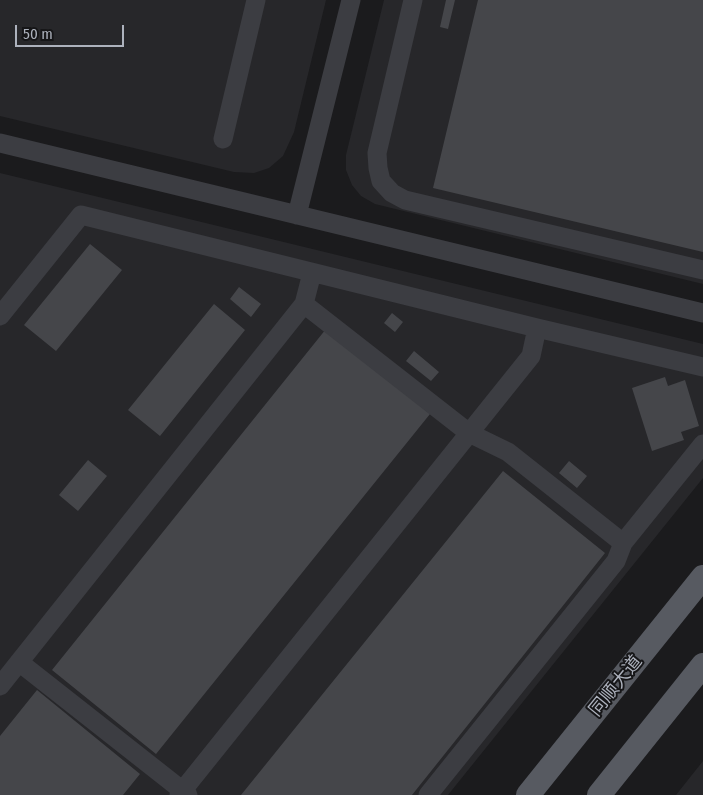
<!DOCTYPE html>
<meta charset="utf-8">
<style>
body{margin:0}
#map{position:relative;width:703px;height:795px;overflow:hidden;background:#1b1b1d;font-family:"Fira Sans Condensed",sans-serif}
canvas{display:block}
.scale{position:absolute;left:15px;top:25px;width:109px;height:22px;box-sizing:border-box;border:2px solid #adb2bd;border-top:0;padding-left:6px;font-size:15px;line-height:18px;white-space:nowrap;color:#adb2bd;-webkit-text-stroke:4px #161618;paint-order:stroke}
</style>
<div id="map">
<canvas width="703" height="795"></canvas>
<div class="scale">50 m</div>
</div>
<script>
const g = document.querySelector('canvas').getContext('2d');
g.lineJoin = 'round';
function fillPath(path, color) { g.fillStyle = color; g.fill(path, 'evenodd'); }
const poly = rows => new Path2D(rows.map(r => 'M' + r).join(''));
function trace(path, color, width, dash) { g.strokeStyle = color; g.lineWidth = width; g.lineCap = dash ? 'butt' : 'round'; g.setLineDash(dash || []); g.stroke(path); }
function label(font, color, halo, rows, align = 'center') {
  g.font = font + ' "Fira Sans Condensed","Noto Sans SC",sans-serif'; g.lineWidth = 4; g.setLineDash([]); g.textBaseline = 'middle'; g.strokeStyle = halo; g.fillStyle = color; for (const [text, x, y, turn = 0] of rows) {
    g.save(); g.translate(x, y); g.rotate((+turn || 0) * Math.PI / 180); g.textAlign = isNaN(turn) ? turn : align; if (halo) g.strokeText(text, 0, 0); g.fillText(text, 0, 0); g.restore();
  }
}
const built = poly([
 [0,0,326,0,294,132,283,156,269,168,254,173,234,172,0,116],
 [384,0,703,0,703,284,375,204,361,196,352,185,346,170,346,155],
 [0,173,703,344,703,478,448,795,0,795],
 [703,761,703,795,676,795]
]);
const building = poly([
 [446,0,455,0,448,29,440,27],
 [478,0,703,0,703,252,433,188],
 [90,244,122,270,56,351,24,325],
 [239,287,261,304,251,317,230,299],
 [214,304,245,330,160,436,128,410],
 [392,313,403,322,395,332,384,323],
 [326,329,430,414,156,754,52,670],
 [414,351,439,372,431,381,406,361],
 [665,377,668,386,685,380,699,426,681,432,684,440,652,451,632,388],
 [88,460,107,476,78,511,59,495],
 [569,461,587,476,577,488,559,473],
 [503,471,605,553,412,795,241,795],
 [37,690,140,774,123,795,0,795,0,736]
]);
const minor = poly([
 [413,0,377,153,378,168,381,181,392,193,405,200,703,270],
 [223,139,256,0],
 [0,143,703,313],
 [297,215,351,0],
 [304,304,469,433,508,452,623,543],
 [0,316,81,215,537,328,703,367],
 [19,662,188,795],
 [0,686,304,304,312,273],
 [179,795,531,356,537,328],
 [428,795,616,561,623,543,703,444]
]);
const major = poly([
 [528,795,703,577],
 [599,795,703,665]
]);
const streetNames = [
 ["同顺大道",616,686,-51]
];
fillPath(built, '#27272a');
fillPath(building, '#45464a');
trace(minor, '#3c3d42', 19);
trace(major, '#575a61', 24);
label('18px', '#adb2bd', '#161618', streetNames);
</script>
